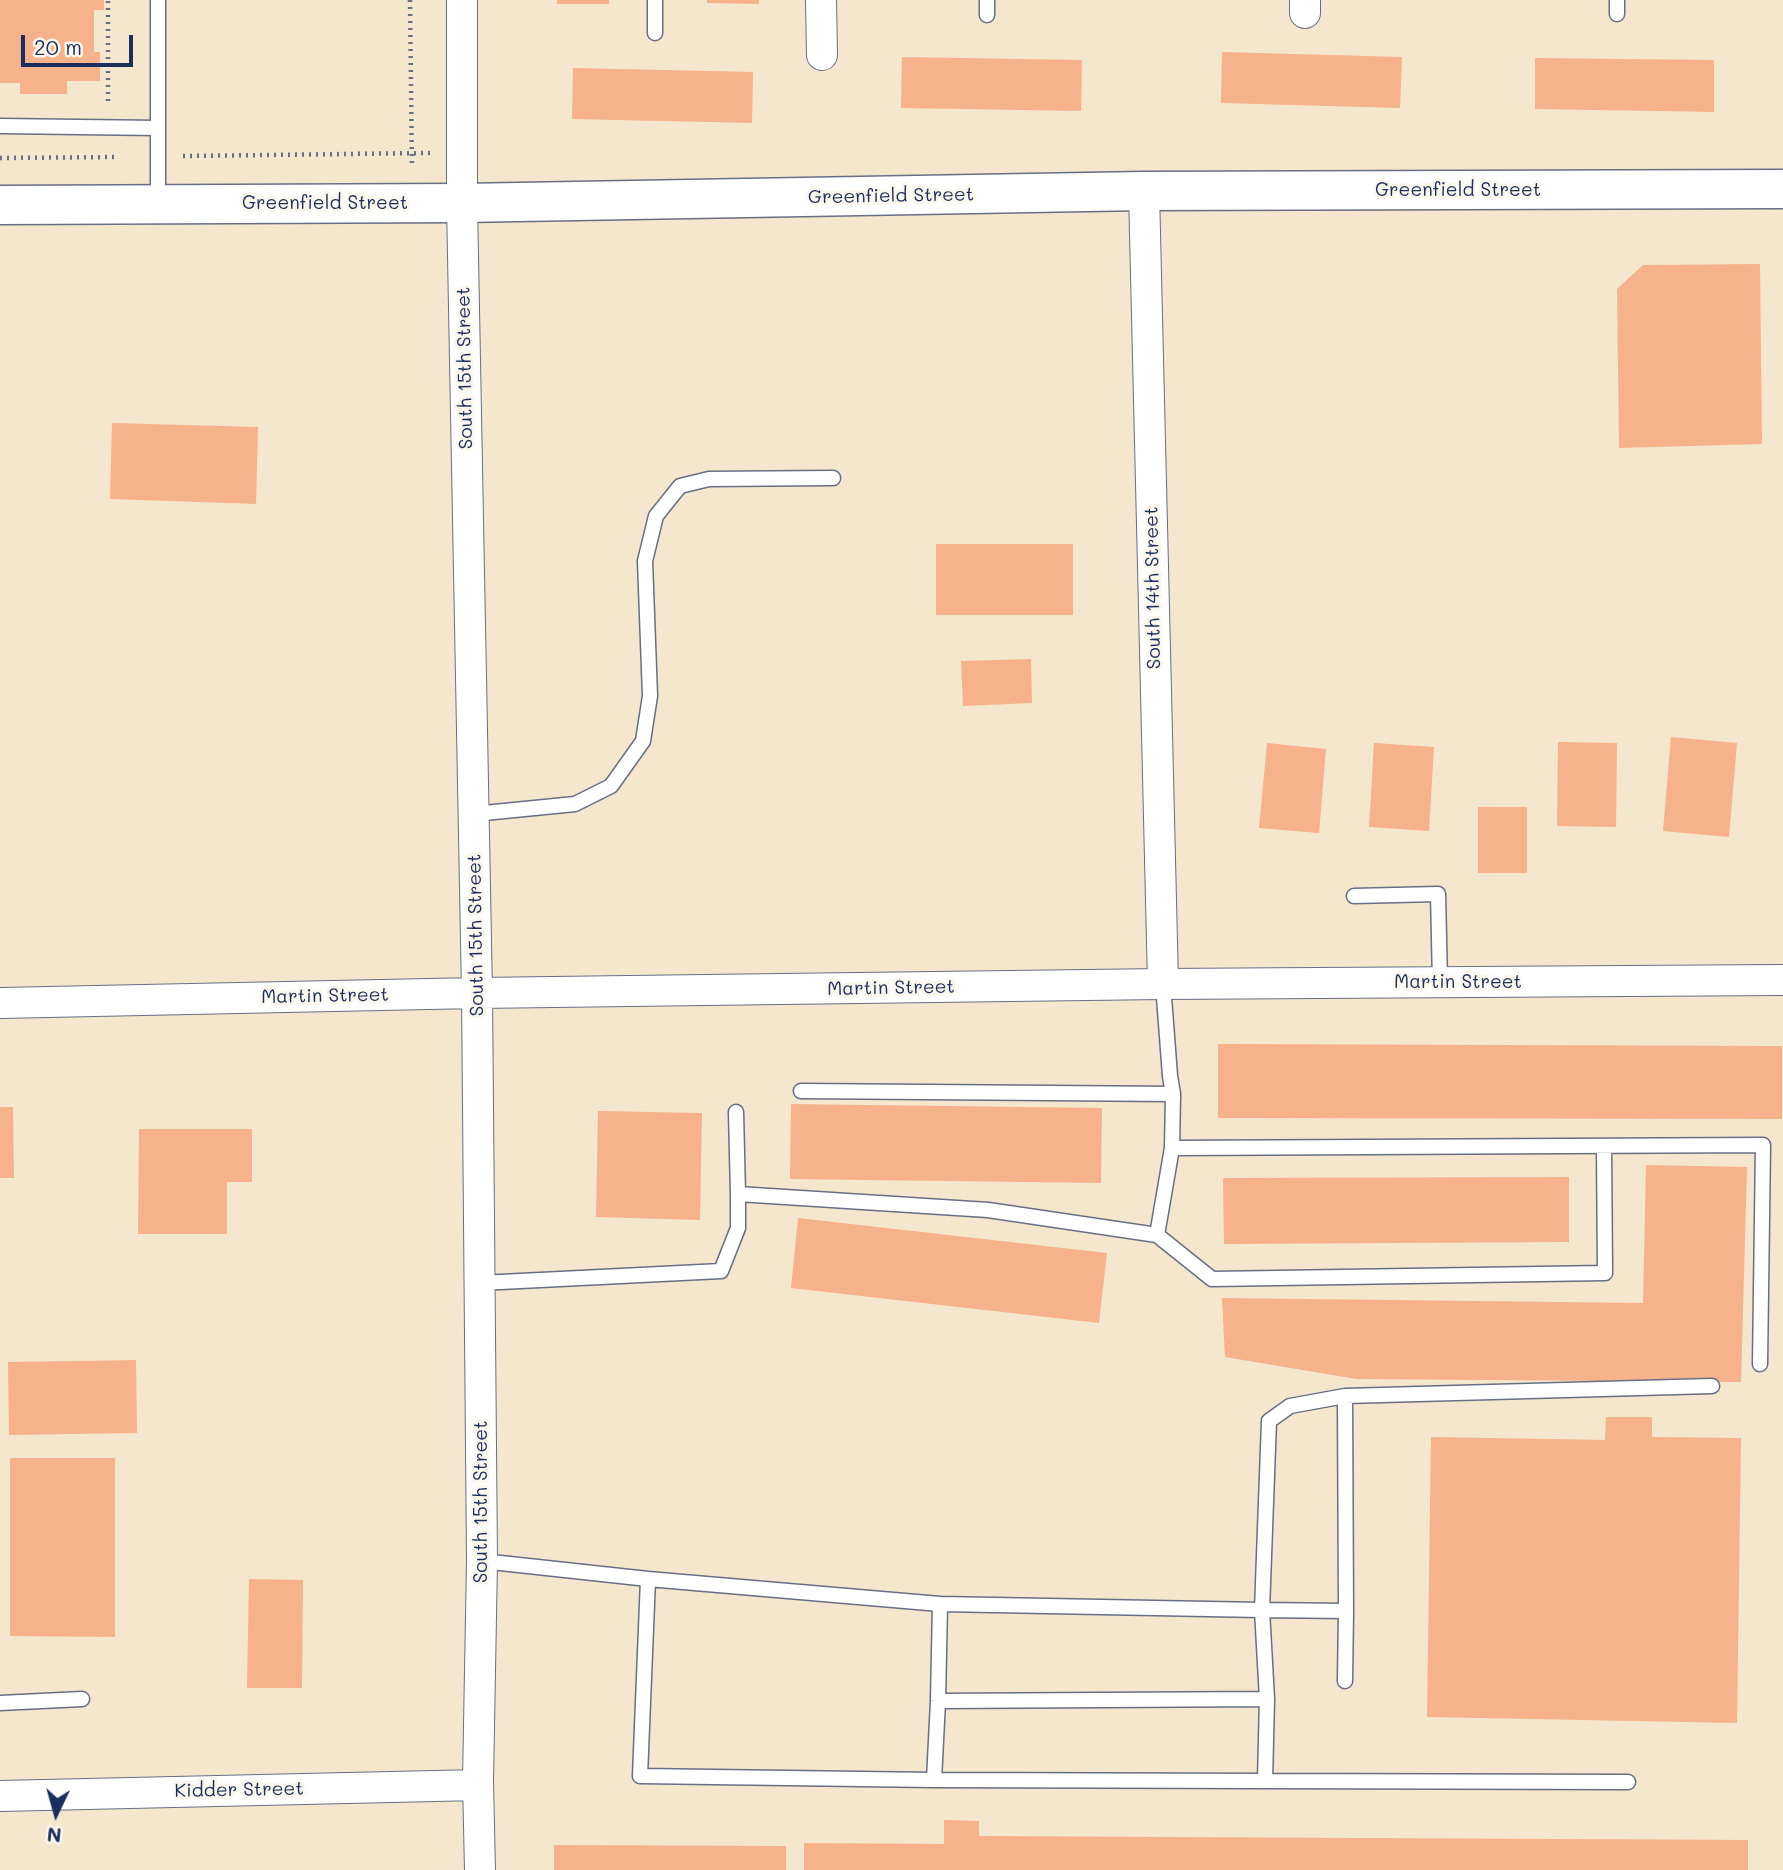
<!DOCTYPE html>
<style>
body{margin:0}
#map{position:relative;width:1783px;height:1870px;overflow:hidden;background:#f5e6ce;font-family:Mali,sans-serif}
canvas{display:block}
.north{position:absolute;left:21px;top:1779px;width:70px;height:70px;-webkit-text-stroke:5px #fbf7ec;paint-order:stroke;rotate:185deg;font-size:19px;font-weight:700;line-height:28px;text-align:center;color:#1b2f5e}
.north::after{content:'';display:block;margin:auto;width:24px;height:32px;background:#1b2f5e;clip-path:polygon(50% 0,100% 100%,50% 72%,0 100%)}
.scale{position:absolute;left:21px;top:35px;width:112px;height:32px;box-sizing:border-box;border:4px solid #1b2f5e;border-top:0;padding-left:9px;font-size:21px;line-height:24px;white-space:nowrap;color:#1b2f5e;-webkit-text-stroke:5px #fbf7ec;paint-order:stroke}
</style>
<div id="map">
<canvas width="1783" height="1870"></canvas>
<div class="north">N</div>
<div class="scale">20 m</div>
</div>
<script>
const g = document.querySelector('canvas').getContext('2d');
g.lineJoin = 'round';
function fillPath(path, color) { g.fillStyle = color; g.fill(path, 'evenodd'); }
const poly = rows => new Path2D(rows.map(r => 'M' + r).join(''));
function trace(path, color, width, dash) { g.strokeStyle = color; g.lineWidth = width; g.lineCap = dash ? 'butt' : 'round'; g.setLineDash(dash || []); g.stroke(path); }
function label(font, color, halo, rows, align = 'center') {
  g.font = font + ' Mali,sans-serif'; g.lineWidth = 6; g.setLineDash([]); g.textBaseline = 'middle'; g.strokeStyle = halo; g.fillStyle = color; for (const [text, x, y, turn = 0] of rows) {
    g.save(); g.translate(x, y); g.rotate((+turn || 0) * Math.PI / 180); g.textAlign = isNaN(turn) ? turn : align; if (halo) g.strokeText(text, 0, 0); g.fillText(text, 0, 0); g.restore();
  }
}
const building = poly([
 [0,0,104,0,104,10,94,10,94,52,100,52,100,81,67,81,67,94,20,94,20,83,0,83],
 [557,0,609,0,609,4,557,4],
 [707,0,759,0,759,4,707,3],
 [1222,52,1402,57,1400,108,1221,103],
 [902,57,1082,60,1081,111,901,108],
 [1535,58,1714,60,1714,112,1535,109],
 [573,68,753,72,752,123,572,119],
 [1760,264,1762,444,1619,448,1617,289,1643,265],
 [112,423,258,427,256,504,110,499],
 [936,544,1073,544,1073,615,936,615],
 [1031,659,1032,703,963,706,961,661],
 [1671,737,1737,743,1729,837,1663,831],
 [1558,742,1617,743,1616,827,1557,826],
 [1267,743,1326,749,1319,833,1259,828],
 [1374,743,1434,747,1429,831,1369,827],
 [1478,807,1527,807,1527,873,1478,873],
 [1218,1044,1782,1046,1782,1119,1218,1118],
 [791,1104,1102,1108,1101,1183,790,1179],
 [0,1107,13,1107,14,1178,0,1178],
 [598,1111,702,1113,700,1220,596,1217],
 [139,1129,252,1129,252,1182,227,1182,227,1234,138,1234],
 [1646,1165,1747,1167,1741,1382,1356,1379,1225,1357,1222,1298,1643,1303],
 [1569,1177,1569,1242,1224,1244,1223,1178],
 [798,1218,1107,1253,1099,1323,791,1288],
 [136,1360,137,1433,9,1435,8,1362],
 [1606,1417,1652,1417,1652,1437,1741,1438,1737,1723,1427,1717,1431,1437,1605,1440],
 [10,1458,115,1458,115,1637,10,1636],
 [249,1579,303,1580,302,1688,247,1688],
 [944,1820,979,1821,979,1836,1748,1840,1748,1870,804,1870,804,1843,944,1844],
 [554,1845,786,1846,786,1870,554,1870]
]);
const path = poly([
 [410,0,412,167],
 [108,101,108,0],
 [183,156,430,153],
 [0,158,118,157]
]);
const service = poly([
 [655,0,655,33],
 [987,0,987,15],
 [1617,0,1617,14],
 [0,126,158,128],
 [158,202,158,0],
 [474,814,575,804,611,786,643,741,650,696,645,561,656,516,680,486,709,479,833,478],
 [1354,896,1438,894,1440,982],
 [801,1091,1173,1094],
 [736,1112,738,1194],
 [1172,1148,1763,1145,1760,1364],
 [1157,1235,1212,1279,1605,1273,1604,1146],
 [480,1283,721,1271,738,1228,738,1194,988,1210,1157,1235,1172,1148,1173,1094,1170,1076,1163,984],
 [1345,1396,1290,1406,1269,1421,1262,1610,1346,1611,1345,1681],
 [482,1561,648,1579,940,1604,938,1701,934,1780],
 [648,1579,640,1776,934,1780,1265,1781],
 [940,1604,1262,1610,1267,1699,1265,1781,1628,1782],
 [1346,1611,1345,1396,1712,1386],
 [938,1701,1267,1699],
 [0,1703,82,1699]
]);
const minor = poly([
 [462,0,462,203,477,993,482,1561,478,1781,480,1870],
 [821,0,822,55],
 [1305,0,1305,13],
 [1144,191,1163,984],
 [0,1003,477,993,1163,984,1783,980],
 [0,1796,478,1785]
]);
const secondary = poly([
 [0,205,462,203,1144,191,1783,189]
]);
const streetNames = [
 ["Greenfield Street",1458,190],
 ["Greenfield Street",891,196,-1],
 ["Greenfield Street",325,203],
 ["South 15th Street",465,368,-91],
 ["South 14th Street",1153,588,-91],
 ["South 15th Street",476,935,-91],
 ["Martin Street",1458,982],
 ["Martin Street",891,988,-1],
 ["Martin Street",325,996,-1],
 ["South 15th Street",481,1502,-90],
 ["Kidder Street",239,1790,-1]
];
fillPath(building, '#f6b28a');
trace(service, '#676f85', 17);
trace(minor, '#676f85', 32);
trace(secondary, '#676f85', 41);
trace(path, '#676f85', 4.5, [2, 5]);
trace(service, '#fff', 14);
trace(minor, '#fff', 30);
trace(secondary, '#fff', 38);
label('19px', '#1b2f5e', '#fbf7ec', streetNames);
</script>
